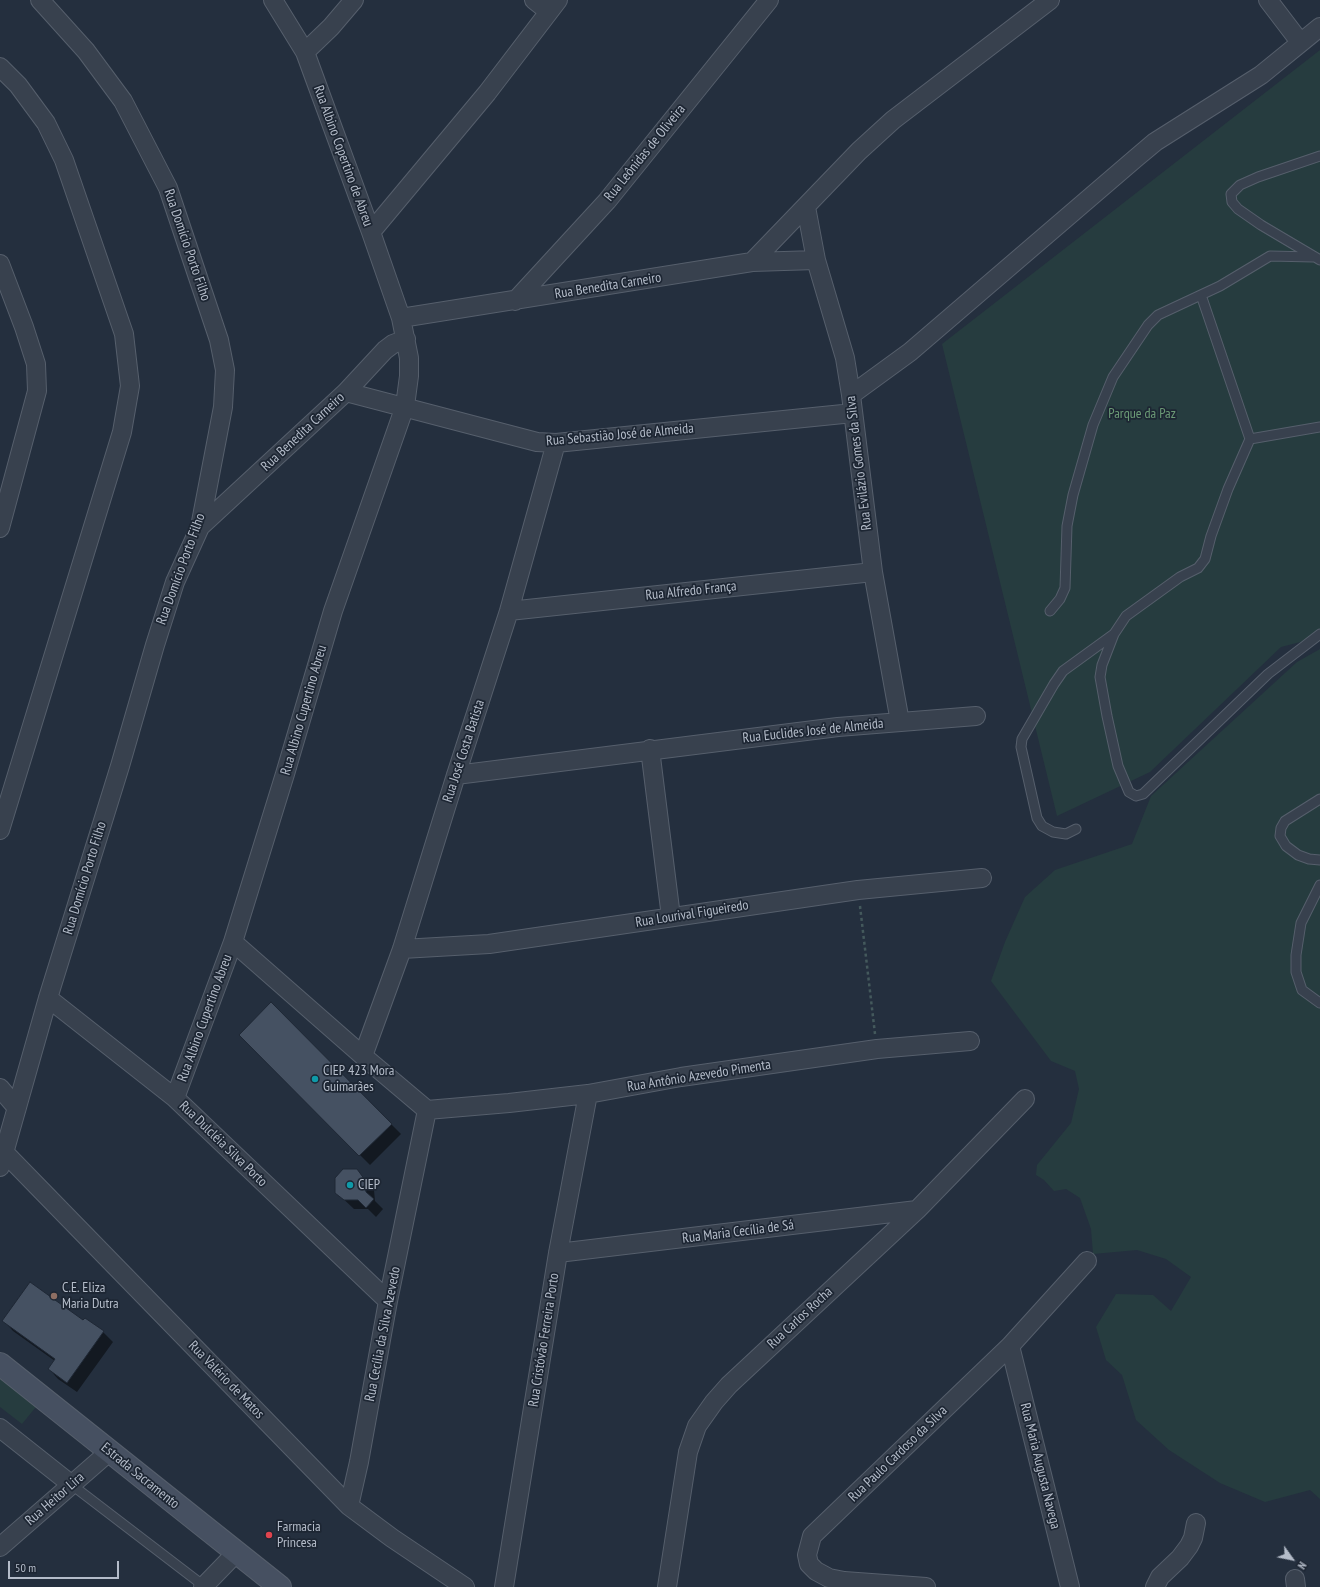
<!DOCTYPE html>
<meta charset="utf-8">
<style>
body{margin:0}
#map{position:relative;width:1320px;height:1587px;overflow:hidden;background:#242f3e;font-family:"PT Sans Narrow",sans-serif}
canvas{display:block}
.north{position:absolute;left:1272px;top:1539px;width:40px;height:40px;-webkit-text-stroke:3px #1d2633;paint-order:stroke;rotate:123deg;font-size:11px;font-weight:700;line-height:16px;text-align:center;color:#b4bcc9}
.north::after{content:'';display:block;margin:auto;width:14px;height:18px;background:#b4bcc9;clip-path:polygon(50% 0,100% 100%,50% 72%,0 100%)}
.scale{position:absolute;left:8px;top:1561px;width:111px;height:18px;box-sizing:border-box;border:2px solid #b4bcc9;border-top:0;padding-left:5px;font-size:12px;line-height:14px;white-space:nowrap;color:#b4bcc9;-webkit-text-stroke:3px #1d2633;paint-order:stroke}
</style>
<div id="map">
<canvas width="1320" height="1587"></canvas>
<div class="north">N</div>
<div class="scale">50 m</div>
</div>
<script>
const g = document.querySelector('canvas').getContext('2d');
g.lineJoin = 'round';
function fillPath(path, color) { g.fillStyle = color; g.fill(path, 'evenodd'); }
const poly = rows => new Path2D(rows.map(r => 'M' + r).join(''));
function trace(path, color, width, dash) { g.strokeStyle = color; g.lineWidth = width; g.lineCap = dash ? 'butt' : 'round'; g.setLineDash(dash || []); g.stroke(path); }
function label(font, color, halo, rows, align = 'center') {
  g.font = font + ' "PT Sans Narrow",sans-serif'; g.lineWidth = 3.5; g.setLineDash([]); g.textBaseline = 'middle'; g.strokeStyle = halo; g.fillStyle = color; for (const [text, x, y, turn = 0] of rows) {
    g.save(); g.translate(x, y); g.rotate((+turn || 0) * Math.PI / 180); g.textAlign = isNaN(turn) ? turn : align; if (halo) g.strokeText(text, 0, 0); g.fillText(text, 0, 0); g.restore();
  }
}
const green = poly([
 [1320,50,1320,637,1281,647,1150,772,1057,816,942,344],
 [1320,649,1320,1499,1310,1490,1265,1502,1220,1483,1169,1450,1136,1420,1122,1375,1106,1360,1096,1327,1116,1294,1153,1295,1171,1311,1191,1277,1166,1259,1137,1250,1093,1254,1091,1229,1080,1198,1066,1189,1054,1191,1044,1180,1036,1175,1037,1165,1071,1123,1079,1089,1075,1071,1051,1061,991,981,1005,942,1025,897,1055,870,1132,844,1151,796,1297,662],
 [0,1369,40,1402,22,1424,0,1407]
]);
const shadow = poly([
 [271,1004,401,1134,370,1165,240,1035],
 [357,1170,374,1190,375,1201,383,1209,376,1217,368,1209,354,1209,336,1192],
 [4,1321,83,1322,103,1332,113,1342,77,1392,58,1379,49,1369,55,1361,13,1331]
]);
const building = poly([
 [271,1002,392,1124,359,1156,239,1035,271,1002],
 [343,1169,357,1169,365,1180,366,1192,374,1199,366,1208,358,1200,344,1200,335,1193,335,1178,343,1169],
 [30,1282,83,1320,85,1318,104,1331,67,1383,48,1369,55,1359,2,1321,30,1282]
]);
const path = poly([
 [860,906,875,1034]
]);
const lane = poly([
 [1320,156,1258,177,1240,185,1231,194,1232,202,1238,209,1261,225,1320,260],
 [1201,295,1250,439,1228,489,1211,536,1205,559,1198,568,1180,577,1126,616,1114,634,1102,665,1100,677,1107,716,1118,766,1129,792,1136,796,1143,794,1268,674,1320,634],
 [1250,439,1320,427],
 [1050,611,1060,599,1065,588,1067,526,1073,495,1093,425,1113,377,1148,325,1158,315,1220,286,1270,256,1313,257],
 [1320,799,1285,821,1281,828,1280,836,1286,846,1298,855,1309,859,1320,860],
 [1076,829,1066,834,1053,832,1042,826,1037,818,1021,747,1022,739,1054,684,1063,671,1114,634],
 [1320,885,1301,923,1296,955,1296,972,1302,990,1320,1003],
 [72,1485,204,1586]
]);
const street = poly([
 [534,0,548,11],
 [1268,0,1300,42],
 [305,52,331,27,354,0],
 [0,67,18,85,46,123,64,160,124,334,130,386,122,432,0,830],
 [806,207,816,260,845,358,851,395,873,572,900,722],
 [371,232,487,93,558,0],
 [752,262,859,151,893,120,1050,0],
 [0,264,24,327,36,364,37,391,0,528],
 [515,301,607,201,769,0],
 [401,318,752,262,816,260],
 [346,392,537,442,556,443,853,413],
 [851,395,910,352,1136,158,1155,142,1261,75,1320,27],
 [200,527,346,392,385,350,393,344,406,339],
 [509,611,873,572],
 [650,749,671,917],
 [456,775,838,727,976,716],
 [233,942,363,1056,427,1110,388,1301,359,1462,349,1506],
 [402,949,489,944,858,890,982,878],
 [48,998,175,1098,388,1301],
 [363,1056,402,949,456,775,509,611,556,443],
 [0,1088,17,1108],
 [175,1098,233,942,285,774,333,611,405,406,409,376,409,358,401,318,371,232,305,52,273,0],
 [427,1110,509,1103,588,1094,681,1077,877,1049,970,1041],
 [5,1153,349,1506,392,1538,465,1587],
 [0,1167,48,998,120,766,155,645,175,582,200,527,223,407,225,370,219,340,168,188,123,101,86,51,40,0],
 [558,1253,917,1210],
 [1010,1346,1070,1587],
 [0,1428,72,1485],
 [0,1547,109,1452],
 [1295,1579,1296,1587],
 [203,1587,236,1553],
 [504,1587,558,1253,588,1094],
 [667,1587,688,1452,697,1426,714,1402,729,1385,917,1210,1025,1099],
 [926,1587,844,1581,829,1578,816,1571,809,1564,807,1555,812,1536,1010,1346,1087,1261],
 [1155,1587,1160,1577,1180,1558,1189,1546,1193,1538,1196,1523]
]);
const secondary = poly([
 [0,1364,280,1587]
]);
const markers = [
 [315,1079,4,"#0f9aa8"],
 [350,1185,4,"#0f9aa8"],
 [54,1296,4,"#8d6e63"],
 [269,1535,4,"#e0444e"]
];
const streetNames = [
 ["Rua Leônidas de Oliveira",645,153,-51],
 ["Rua Albino Copertino de Abreu",343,156,70],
 ["Rua Domício Porto Filho",187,245,71],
 ["Rua Benedita Carneiro",608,286,-9],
 ["Rua Benedita Carneiro",303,432,-43],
 ["Rua Sebastião José de Almeida",620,435,-5],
 ["Rua Evilázio Gomes da Silva",859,463,-97],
 ["Rua Domício Porto Filho",181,569,-70],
 ["Rua Alfredo França",691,591,-6],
 ["Rua Albino Cupertino Abreu",304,710,-74],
 ["Rua Euclides José de Almeida",813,731,-6],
 ["Rua José Costa Batista",464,751,-72],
 ["Rua Domício Porto Filho",85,878,-73],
 ["Rua Lourival Figueiredo",692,914,-9],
 ["Rua Albino Cupertino Abreu",205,1018,-70],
 ["Rua Antônio Azevedo Pimenta",699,1076,-9],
 ["Rua Dulcléia Silva Porto",223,1144,44],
 ["Rua Maria Cecília de Sá",738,1232,-7],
 ["Rua Carlos Rocha",800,1318,-43],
 ["Rua Cecília da Silva Azevedo",383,1334,-79],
 ["Rua Cristóvão Ferreira Porto",544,1340,-81],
 ["Rua Valério de Matos",226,1380,46],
 ["Rua Paulo Cardoso da Silva",898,1454,-44],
 ["Rua Maria Augusta Navega",1040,1466,76],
 ["Estrada Sacramento",140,1476,39],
 ["Rua Heitor Lira",55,1499,-41]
];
const parkNames = [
 ["Parque da Paz",1142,414]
];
const poiNames = [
 ["CIEP 423 Mora",323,1071],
 ["Guimarães",323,1087],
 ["CIEP",358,1185],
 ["C.E. Eliza",62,1288],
 ["Maria Dutra",62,1304],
 ["Farmacia",277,1527],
 ["Princesa",277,1543]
];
fillPath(green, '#263c3f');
fillPath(shadow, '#0007');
fillPath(building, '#455162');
trace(building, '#1f2835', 1);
trace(lane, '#565f6c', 11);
trace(street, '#565f6c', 20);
trace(secondary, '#565f6c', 24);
trace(path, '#44595c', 2.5, [3, 3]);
trace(lane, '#38414e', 9);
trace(street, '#38414e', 18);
trace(secondary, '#465061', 22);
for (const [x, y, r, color] of markers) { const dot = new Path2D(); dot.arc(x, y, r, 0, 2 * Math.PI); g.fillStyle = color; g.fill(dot); trace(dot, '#1d2633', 1.5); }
label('14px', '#b4bcc9', '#1d2633', streetNames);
label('14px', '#6b9a76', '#1d2633', parkNames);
label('14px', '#b4bcc9', '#1d2633', poiNames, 'left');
</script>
